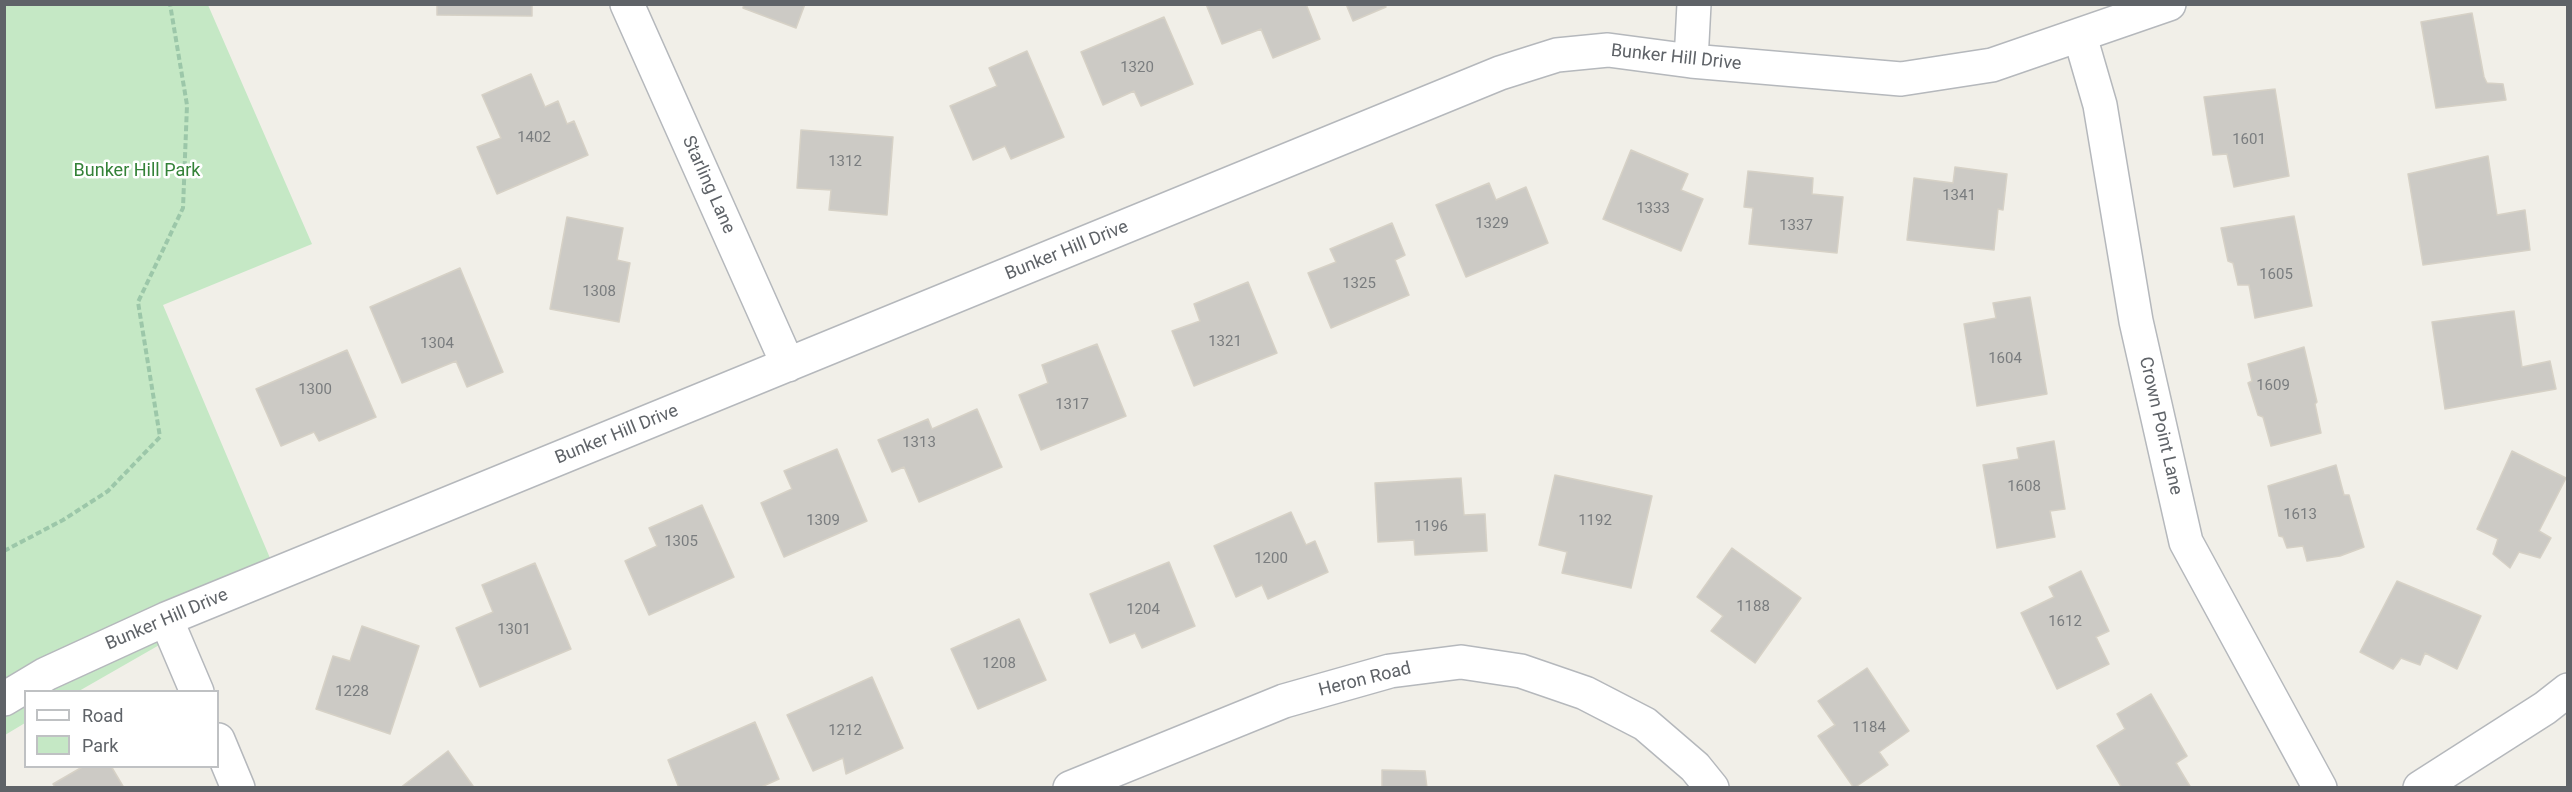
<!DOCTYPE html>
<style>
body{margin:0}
#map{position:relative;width:2572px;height:792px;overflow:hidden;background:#f1efe8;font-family:Roboto,sans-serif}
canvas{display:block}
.frame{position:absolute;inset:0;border:6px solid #5f6368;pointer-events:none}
.legend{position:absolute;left:24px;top:690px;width:195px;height:78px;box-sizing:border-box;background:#fff;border:2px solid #bfc1c3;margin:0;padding:8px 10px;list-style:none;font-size:18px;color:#5f6368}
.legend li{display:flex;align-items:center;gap:12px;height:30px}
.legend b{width:30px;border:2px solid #bfc1c3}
</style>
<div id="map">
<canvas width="2572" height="792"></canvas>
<div class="frame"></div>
<ul class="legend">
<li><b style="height:8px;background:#fff"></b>Road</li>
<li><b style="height:16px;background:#c5e8c5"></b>Park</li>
</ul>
</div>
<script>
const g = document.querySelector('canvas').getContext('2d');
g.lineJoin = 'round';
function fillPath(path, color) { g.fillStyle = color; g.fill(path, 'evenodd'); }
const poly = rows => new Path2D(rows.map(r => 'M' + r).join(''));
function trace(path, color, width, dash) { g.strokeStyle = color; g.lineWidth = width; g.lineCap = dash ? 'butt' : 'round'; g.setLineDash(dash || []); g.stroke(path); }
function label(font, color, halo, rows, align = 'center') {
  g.font = font + ' Roboto,sans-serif'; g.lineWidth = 5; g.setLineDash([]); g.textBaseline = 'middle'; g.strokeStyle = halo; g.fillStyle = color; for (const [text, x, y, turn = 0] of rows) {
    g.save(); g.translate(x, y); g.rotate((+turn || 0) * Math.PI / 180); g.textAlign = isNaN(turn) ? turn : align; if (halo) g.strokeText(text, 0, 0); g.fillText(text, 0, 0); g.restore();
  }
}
const green = poly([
 [5,5,208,5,312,244,163,305,278,577,79,691,26,692,25,723,5,735]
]);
const building = poly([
 [437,4,532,4,532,16,437,15,437,4],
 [744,4,805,4,796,28,743,8,744,4],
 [1206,4,1306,4,1320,39,1273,58,1261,29,1222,44,1206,4],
 [1346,4,1385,4,1386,7,1353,21,1346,4],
 [2472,13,2484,77,2487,83,2503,84,2506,100,2436,108,2421,22,2472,13],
 [1164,17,1193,84,1141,106,1134,91,1103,105,1081,52,1164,17],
 [1027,51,1064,137,1011,159,1005,146,973,160,950,106,997,86,989,68,1027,51],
 [531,74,545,107,558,101,567,124,574,121,588,155,497,194,477,147,501,138,482,95,531,74],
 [2275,89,2289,176,2234,187,2227,154,2213,155,2204,97,2275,89],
 [801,130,893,137,887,215,829,210,831,190,797,188,801,130],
 [1631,150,1688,174,1681,190,1703,199,1681,251,1603,219,1631,150],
 [2488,156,2497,215,2525,210,2530,250,2423,265,2408,174,2488,156],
 [1955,167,2007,174,2003,210,1998,209,1994,250,1907,240,1914,178,1953,183,1955,167],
 [1748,171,1813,178,1812,194,1843,197,1837,253,1749,244,1753,208,1744,207,1748,171],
 [1489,183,1496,200,1526,187,1548,243,1466,277,1436,205,1489,183],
 [2294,216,2312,306,2255,318,2249,285,2238,285,2233,263,2228,261,2221,228,2294,216],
 [567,217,623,228,617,260,630,263,619,322,550,309,567,217],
 [1392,223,1405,255,1395,260,1409,295,1331,328,1308,273,1336,262,1330,249,1392,223],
 [460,268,503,372,467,387,456,361,402,383,370,307,460,268],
 [1248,282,1277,353,1194,386,1172,331,1200,321,1194,304,1248,282],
 [2030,297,2047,394,1977,406,1964,324,1996,318,1993,303,2030,297],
 [2514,311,2522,367,2550,361,2556,389,2445,409,2432,322,2514,311],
 [1097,344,1126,416,1041,450,1019,395,1048,383,1042,365,1097,344],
 [2304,347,2317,402,2315,404,2321,433,2271,446,2263,417,2258,415,2248,383,2252,381,2248,364,2304,347],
 [347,350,376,417,319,441,314,432,281,446,256,389,347,350],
 [977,409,1002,467,919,502,904,467,892,472,878,440,928,419,932,429,977,409],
 [2054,441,2065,509,2050,511,2055,537,1997,548,1983,465,2019,459,2017,448,2054,441],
 [837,449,867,521,784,557,761,503,792,489,784,471,837,449],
 [2512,451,2566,478,2539,531,2551,538,2540,558,2519,552,2510,568,2493,554,2498,539,2477,529,2512,451],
 [2336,465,2344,495,2349,495,2364,547,2340,556,2307,561,2303,546,2287,548,2283,537,2279,536,2268,486,2336,465],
 [1555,475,1652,496,1631,588,1562,573,1567,552,1539,545,1555,475],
 [1461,478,1464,515,1485,514,1487,551,1415,555,1414,540,1378,542,1375,483,1461,478],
 [702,505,734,577,649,615,625,561,657,546,649,528,702,505],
 [1291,512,1306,545,1315,541,1328,572,1268,599,1262,585,1236,597,1214,546,1291,512],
 [1732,548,1801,598,1755,663,1711,631,1723,616,1697,597,1732,548],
 [1169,562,1195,626,1142,648,1135,633,1110,643,1090,594,1169,562],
 [535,563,571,649,480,687,456,628,493,612,482,585,535,563],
 [2081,571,2109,631,2096,637,2109,664,2057,689,2021,613,2054,597,2049,587,2081,571],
 [2397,581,2481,616,2457,669,2425,653,2420,665,2401,658,2393,669,2360,652,2397,581],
 [1019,619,1046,680,978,709,951,649,1019,619],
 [362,626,419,646,390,734,316,709,333,656,350,661,362,626],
 [1867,668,1909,731,1879,752,1888,765,1854,788,1818,736,1835,725,1818,701,1867,668],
 [872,677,903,748,846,774,843,758,813,771,787,715,872,677],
 [2151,694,2187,756,2176,763,2191,788,2122,788,2097,746,2125,729,2117,714,2151,694],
 [755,722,779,779,759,788,679,788,668,760,755,722],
 [448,751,473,786,471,788,400,788,448,751],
 [84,766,111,766,124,788,56,788,53,784,84,766],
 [1382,770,1425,771,1427,788,1382,788,1382,770]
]);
const path = poly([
 [4,551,63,520,108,491,160,437,138,302,183,208,187,105,170,4]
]);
const street = poly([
 [627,4,788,365],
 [2080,36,2100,105,2136,321,2186,542,2320,788],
 [1691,61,1694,4],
 [166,619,197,692],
 [4,699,46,674,166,619,1500,73,1557,55,1608,50,1691,61,1901,79,1992,65,2169,4],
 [218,740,238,788],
 [1070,788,1284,701,1390,671,1461,662,1521,671,1585,693,1645,724,1695,767,1712,788],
 [2420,788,2545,708,2568,690]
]);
const numberNames = [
 ["1320",1137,68],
 ["1402",534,138],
 ["1601",2249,140],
 ["1312",845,162],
 ["1341",1959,196],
 ["1333",1653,209],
 ["1329",1492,224],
 ["1337",1796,226],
 ["1605",2276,275],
 ["1325",1359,284],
 ["1308",599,292],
 ["1321",1225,342],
 ["1304",437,344],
 ["1604",2005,359],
 ["1609",2273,386],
 ["1300",315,390],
 ["1317",1072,405],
 ["1313",919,443],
 ["1608",2024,487],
 ["1613",2300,515],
 ["1309",823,521],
 ["1192",1595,521],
 ["1196",1431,527],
 ["1305",681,542],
 ["1200",1271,559],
 ["1188",1753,607],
 ["1204",1143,610],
 ["1612",2065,622],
 ["1301",514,630],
 ["1208",999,664],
 ["1228",352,692],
 ["1184",1869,728],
 ["1212",845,731]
];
const streetNames = [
 ["Bunker Hill Drive",1676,58,6],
 ["Starling Lane",708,185,66],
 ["Bunker Hill Drive",1067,251,-22],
 ["Crown Point Lane",2160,426,77],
 ["Bunker Hill Drive",617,435,-22],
 ["Bunker Hill Drive",167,620,-23],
 ["Heron Road",1365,680,-14]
];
const parkNames = [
 ["Bunker Hill Park",137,171]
];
fillPath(green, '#c5e8c5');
fillPath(building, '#cccac5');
trace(building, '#d6d1c6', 1.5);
trace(street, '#b5b8bc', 36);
trace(path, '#9cc7a9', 4, [6, 3]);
trace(street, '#fff', 33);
label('15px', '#7a7d7f', null, numberNames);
label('18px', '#5f6368', '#fff', streetNames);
label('18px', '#348238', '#fff', parkNames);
</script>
